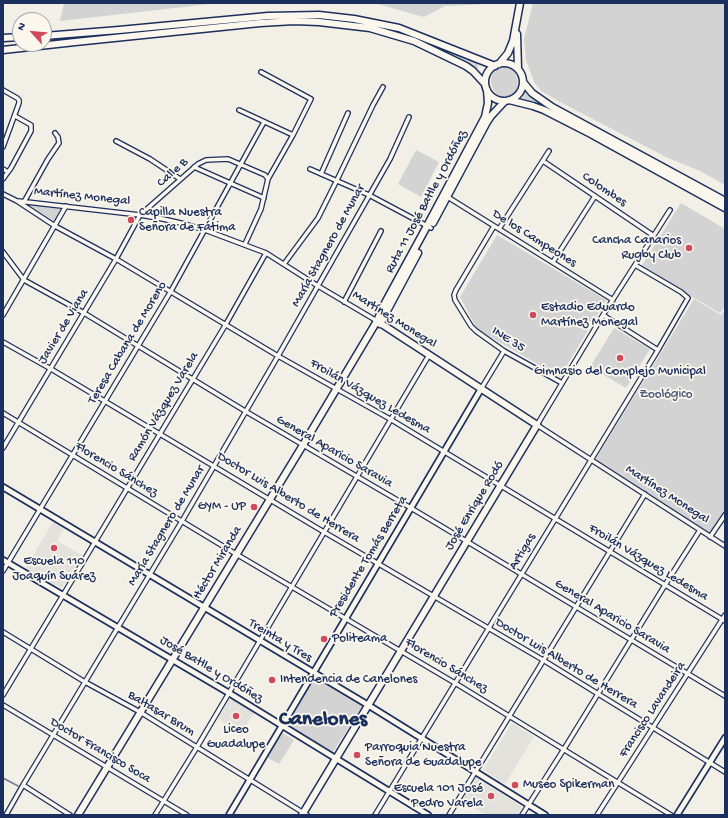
<!DOCTYPE html>
<meta charset="utf-8">
<style>
body{margin:0}
#map{position:relative;width:728px;height:818px;overflow:hidden;background:#f2efe6;font-family:"Gochi Hand",sans-serif}
canvas{display:block}
.frame{position:absolute;inset:0;border:4px solid #1b2f5e;pointer-events:none}
.north{position:absolute;left:12px;top:12px;width:40px;height:40px;box-sizing:border-box;background:#fbf7ec;border:1px solid #a1a7b3;border-radius:50%;rotate:297deg;font-size:11px;font-weight:700;line-height:16px;text-align:center;color:#1b2f5e}
.north::after{content:'';display:block;margin:auto;width:14px;height:18px;background:#d1495b;clip-path:polygon(50% 0,100% 100%,50% 72%,0 100%)}
</style>
<div id="map">
<canvas width="728" height="818"></canvas>
<div class="frame"></div>
<div class="north">N</div>
</div>
<script>
const g = document.querySelector('canvas').getContext('2d');
g.lineJoin = 'round';
function fillPath(path, color) { g.fillStyle = color; g.fill(path, 'evenodd'); }
const poly = rows => new Path2D(rows.map(r => 'M' + r).join(''));
function trace(path, color, width, dash) { g.strokeStyle = color; g.lineWidth = width; g.lineCap = dash ? 'butt' : 'round'; g.setLineDash(dash || []); g.stroke(path); }
function label(font, color, halo, rows, align = 'center') {
  g.font = font + ' "Gochi Hand",sans-serif'; g.lineWidth = 3.5; g.setLineDash([]); g.textBaseline = 'middle'; g.strokeStyle = halo; g.fillStyle = color; for (const [text, x, y, turn = 0] of rows) {
    g.save(); g.translate(x, y); g.rotate((+turn || 0) * Math.PI / 180); g.textAlign = isNaN(turn) ? turn : align; if (halo) g.strokeText(text, 0, 0); g.fillText(text, 0, 0); g.restore();
  }
}
const built = poly([
 [53,522,64,528,57,541,82,555,66,584,65,583,61,588,56,585,55,586,25,569],
 [230,698,254,713,241,734,218,719],
 [512,723,534,737,505,784,483,770],
 [476,777,522,807,517,815,486,815,462,800]
]);
const green = poly([
 [64,3,219,3,60,21],
 [374,3,486,3,487,4,445,6,424,17],
 [533,3,725,3,725,185,700,171,668,158,562,103,541,91,534,82,526,60,524,39],
 [441,49,465,59,479,63,477,70,464,62],
 [501,67,505,67,509,68,515,73,517,78,518,86,516,91,513,96,510,98,507,99,500,97,494,91,491,84,491,77,494,72,497,69],
 [525,90,543,105,563,117,536,104,521,99,524,96],
 [416,150,439,162,421,197,398,184],
 [681,203,725,229,725,306,720,313,641,267],
 [29,205,62,209,55,222],
 [497,235,606,300,560,377,477,329,460,297],
 [694,299,721,315,725,310,725,511,711,534,595,460],
 [614,328,650,349,626,388,590,367],
 [314,677,363,705,333,752,286,725],
 [281,732,294,740,279,764,266,757]
]);
const stream = poly([
 [3,778,18,786]
]);
const minor = poly([
 [3,90,17,98,19,100,19,103,3,147],
 [239,110,293,135],
 [116,141,150,159,180,179],
 [543,161,654,236],
 [194,167,264,198],
 [3,169,8,172],
 [310,169,369,195,431,228],
 [321,174,348,113],
 [3,179,11,168,31,131,31,125,15,116],
 [3,194,17,201,55,226,116,259,278,356,390,419,725,621],
 [446,196,613,300],
 [18,201,140,215,163,219,185,224,205,230,266,253,318,286,377,321],
 [24,202,48,159,59,143,58,137,55,133],
 [670,210,603,315,537,425,725,546],
 [494,226,456,290,454,295,455,300,471,326,476,331,504,351,562,383],
 [499,229,549,151],
 [245,244,261,209,268,179,293,135,311,99,261,72],
 [3,252,24,280,84,313,245,411,411,508,725,696],
 [553,262,595,196],
 [284,264,318,218,337,180,373,105,383,87],
 [344,302,381,231],
 [3,315,66,206],
 [603,315,658,350],
 [3,342,51,369,324,532,543,660,725,772],
 [481,389,504,351],
 [3,413,236,554,455,683,671,815],
 [3,448,116,259,140,215,198,164,206,160,228,159,265,175,268,179],
 [710,537,725,515],
 [3,571,171,291,264,122],
 [3,632,85,682,140,712,307,815],
 [3,695,226,324,266,253],
 [3,705,187,815],
 [23,785,70,815],
 [6,815,23,785,182,521,278,356,390,159,409,117],
 [155,815,197,747,429,355],
 [375,815,658,350,688,298,681,292,635,265],
 [449,815,645,494],
 [522,815,564,749,665,585,700,530],
 [597,815,725,615]
]);
const tertiary = poly([
 [3,487,368,705,545,815],
 [3,560,229,693,428,815],
 [229,815,346,618,481,389],
 [677,815,725,738]
]);
const trunk = poly([
 [517,34,518,69],
 [44,36,119,30,268,16,319,15,354,19,399,28,495,66],
 [3,38,20,37],
 [3,50,75,42,260,23,294,21,319,22,370,28,414,41,466,66,473,71,485,84],
 '485 82a19 19 0 1 1 38 0a19 19 0 1 1-38 0Z',
 [499,64,508,53,513,41,520,3],
 [523,82,532,93,552,107,725,201],
 [509,100,533,106,544,110,591,134,725,208],
 [433,223,487,122,491,116,505,101],
 [380,324,418,253],
 [78,815,303,445,377,321,385,303,427,226,485,117,488,103,487,90],
 [302,815,537,425,377,321]
]);
const markers = [
 [131,220,4,"#d1495b"],
 [689,248,4,"#d1495b"],
 [533,315,4,"#d1495b"],
 [620,358,4,"#d1495b"],
 [254,507,4,"#d1495b"],
 [54,548,4,"#d1495b"],
 [324,639,4,"#d1495b"],
 [272,680,4,"#d1495b"],
 [236,716,4,"#d1495b"],
 [357,755,4,"#d1495b"],
 [515,785,4,"#d1495b"],
 [491,796,4,"#d1495b"]
];
const streetNames = [
 ["Calle B",173,173,-42],
 ["Colombes",604,190,34],
 ["Martínez Monegal",82,197,6],
 ["Ruta 11 José Batlle y Ordóñez",427,202,-62],
 ["De los Campeones",534,239,32],
 ["María Stagnero de Munar",329,246,-61],
 ["Martínez Monegal",394,320,32],
 ["Javier de Viana",64,327,-59],
 ["INE 35",508,340,32],
 ["Teresa Cabana de Moreno",128,343,-59],
 ["Froilán Vázquez Ledesma",370,397,30],
 ["Ramón Vázquez Varela",164,407,-59],
 ["General Aparicio Saravia",334,452,30],
 ["Florencio Sánchez",116,470,31],
 ["Martínez Monegal",667,495,33],
 ["Doctor Luis Alberto de Herrera",288,498,31],
 ["José Enrique Rodó",475,506,-59],
 ["María Stagnero de Munar",167,526,-59],
 ["Artigas",523,552,-59],
 ["Presidente Tomás Berreta",369,557,-59],
 ["Héctor Miranda",218,563,-59],
 ["Froilán Vázquez Ledesma",648,563,31],
 ["General Aparicio Saravia",612,617,31],
 ["Treinta y Tres",280,641,31],
 ["Doctor Luis Alberto de Herrera",566,664,31],
 ["Florencio Sánchez",446,666,31],
 ["José Batlle y Ordóñez",211,670,31],
 ["Francisco Lavandeira",653,710,-57],
 ["Baltasar Brum",161,714,31],
 ["Doctor Francisco Soca",100,751,31]
];
const poiNames = [
 ["Capilla Nuestra",139,213],
 ["Señora de Fátima",139,228],
 ["Cancha Canarios",681,241,"right"],
 ["Rugby Club",681,256,"right"],
 ["Estadio Eduardo",541,308],
 ["Martínez Monegal",541,323],
 ["Gimnasio del Complejo Municipal",620,372,"center"],
 ["GYM - UP",246,507,"right"],
 ["Escuela 110",54,562,"center"],
 ["Joaquín Suárez",54,577,"center"],
 ["Politeama",332,639],
 ["Intendencia de Canelones",280,680],
 ["Liceo",236,730,"center"],
 ["Guadalupe",236,745,"center"],
 ["Parroquia Nuestra",365,748],
 ["Señora de Guadalupe",365,763],
 ["Museo Spikerman",523,785],
 ["Escuela 101 José",483,789,"right"],
 ["Pedro Varela",483,804,"right"]
];
const parkNames = [
 ["Zoológico",666,395]
];
const townNames = [
 ["Canelones",323,721]
];
fillPath(built, '#e2e1dc');
fillPath(green, '#d2d3d2');
trace(stream, '#707b93', 1.5);
trace(minor, '#1b2f5e', 6);
trace(tertiary, '#1b2f5e', 8);
trace(trunk, '#1b2f5e', 9);
trace(minor, '#fbf7ec', 3.5);
trace(tertiary, '#fbf7ec', 4.5);
trace(trunk, '#fbf7ec', 6);
for (const [x, y, r, color] of markers) { const dot = new Path2D(); dot.arc(x, y, r, 0, 2 * Math.PI); g.fillStyle = color; g.fill(dot); trace(dot, '#fbf7ec', 1.5); }
label('13px', '#1b2f5e', '#fbf7ec', streetNames);
label('13px', '#1b2f5e', '#fbf7ec', poiNames, 'left');
label('13px', '#49587b', '#fbf7ec', parkNames);
label('bold 21px', '#1b2f5e', '#fbf7ec', townNames);
</script>
